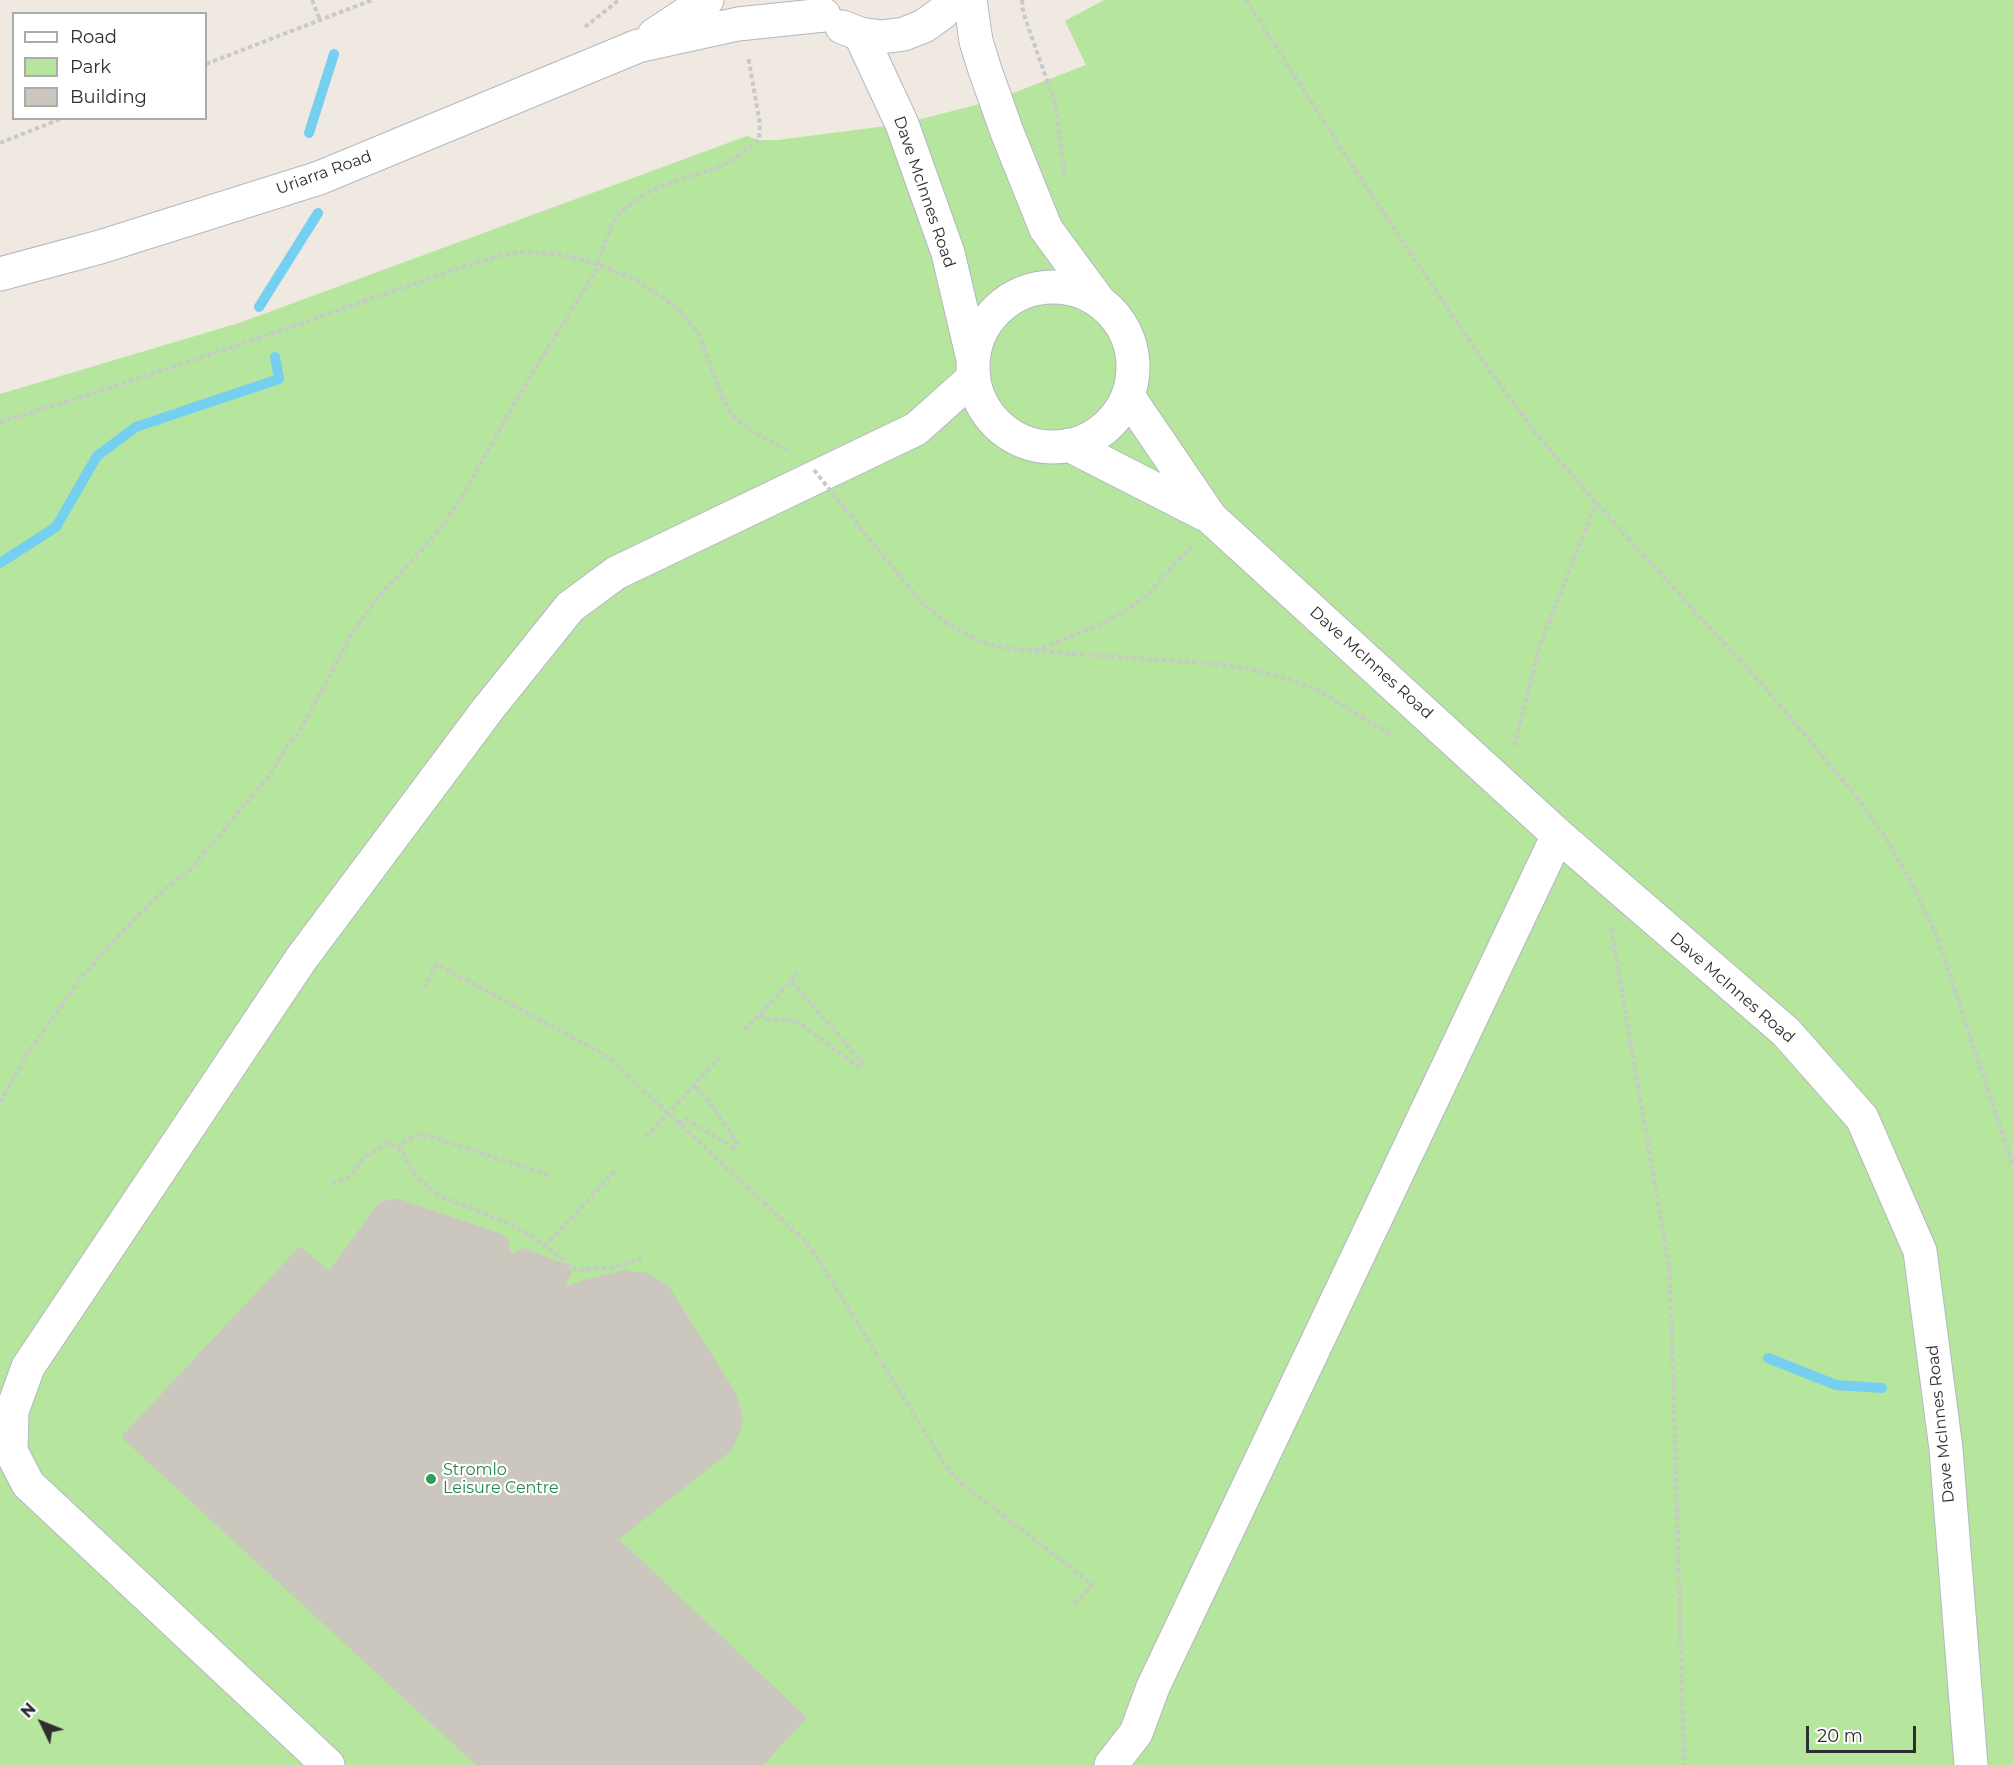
<!DOCTYPE html>
<style>
body{margin:0}
#map{position:relative;width:2013px;height:1765px;overflow:hidden;background:#efe9e1;font-family:Montserrat,sans-serif}
canvas{display:block}
.legend{position:absolute;left:12px;top:12px;width:195px;height:108px;box-sizing:border-box;background:#fff;border:2px solid #ababab;margin:0;padding:8px 10px;list-style:none;font-size:18px;color:#2e2e2e}
.legend li{display:flex;align-items:center;gap:12px;height:30px}
.legend b{width:30px;border:2px solid #ababab}
.north{position:absolute;left:12px;top:1693px;width:60px;height:60px;-webkit-text-stroke:4px #fff;paint-order:stroke;rotate:313deg;font-size:16px;font-weight:700;line-height:24px;text-align:center;color:#2e2e2e}
.north::after{content:'';display:block;margin:auto;width:21px;height:27px;background:#2e2e2e;clip-path:polygon(50% 0,100% 100%,50% 72%,0 100%)}
.scale{position:absolute;left:1806px;top:1726px;width:110px;height:27px;box-sizing:border-box;border:3px solid #2e2e2e;border-top:0;padding-left:8px;font-size:18px;line-height:21px;white-space:nowrap;color:#2e2e2e;-webkit-text-stroke:4px #fff;paint-order:stroke}
</style>
<div id="map">
<canvas width="2013" height="1765"></canvas>
<ul class="legend">
<li><b style="height:8px;background:#fff"></b>Road</li>
<li><b style="height:16px;background:#b6e59e"></b>Park</li>
<li><b style="height:16px;background:#cbc7bf"></b>Building</li>
</ul>
<div class="north">N</div>
<div class="scale">20 m</div>
</div>
<script>
const g = document.querySelector('canvas').getContext('2d');
g.lineJoin = 'round';
function fillPath(path, color) { g.fillStyle = color; g.fill(path, 'evenodd'); }
const poly = rows => new Path2D(rows.map(r => 'M' + r).join(''));
function trace(path, color, width, dash) { g.strokeStyle = color; g.lineWidth = width; g.lineCap = dash ? 'butt' : 'round'; g.setLineDash(dash || []); g.stroke(path); }
function label(font, color, halo, rows, align = 'center') {
  g.font = font + ' Montserrat,sans-serif'; g.lineWidth = 4.5; g.setLineDash([]); g.textBaseline = 'middle'; g.strokeStyle = halo; g.fillStyle = color; for (const [text, x, y, turn = 0] of rows) {
    g.save(); g.translate(x, y); g.rotate((+turn || 0) * Math.PI / 180); g.textAlign = isNaN(turn) ? turn : align; if (halo) g.strokeText(text, 0, 0); g.fillText(text, 0, 0); g.restore();
  }
}
const green = poly([
 [1104,0,2013,0,2013,1765,0,1765,0,394,239,323,747,136,759,140,778,140,902,124,995,100,1086,65,1065,21]
]);
const stream = poly([
 [309,133,334,54],
 [259,307,318,213],
 [0,563,56,527,97,456,136,427,279,379,275,357],
 [1768,1358,1836,1385,1882,1388]
]);
const building = poly([
 [396,1198,502,1234,509,1240,510,1251,513,1254,517,1250,524,1248,567,1265,572,1272,566,1284,569,1286,583,1280,624,1270,648,1273,668,1285,736,1393,743,1417,739,1435,731,1451,619,1539,807,1718,763,1765,476,1765,121,1437,300,1246,329,1271,374,1209,380,1202]
]);
const path = poly([
 [312,0,320,20],
 [1022,0,1023,12,1055,103,1065,176],
 [1246,0,1358,175,1481,358,1534,431,1596,503,1767,690,1856,796,1888,841,1914,888,1938,939,2013,1166],
 [585,27,619,0],
 [206,64,372,0],
 [0,143,63,118],
 [597,264,612,225,621,211,645,194,659,187,716,168,731,161,759,140,760,124,748,56],
 [0,422,107,389,250,341,465,266,507,254,523,252,565,255,597,264,636,280,665,299,680,311,698,332,723,399,734,417,753,432,790,451],
 [845,509,920,601,947,623,981,642,1012,649,1035,651,1105,622,1130,608,1146,596,1192,546],
 [1035,651,1218,664,1256,670,1289,679,1319,691,1395,737],
 [1514,746,1540,645,1596,503],
 [1611,928,1669,1267,1672,1333,1684,1765],
 [424,988,436,964,598,1051,611,1060,803,1239,813,1251,949,1471,961,1483,1092,1584,1074,1606],
 [760,1014,766,1019,795,1020,859,1067,863,1063,791,981],
 [745,1030,798,973],
 [0,1102,27,1054,81,978,131,922,165,889,191,869,270,775,285,749,297,736,354,630,379,596,436,534,459,502,522,390,600,264],
 [680,1124,686,1119,734,1148,737,1143,706,1097,694,1086],
 [646,1137,719,1058],
 [397,1148,412,1137,421,1134,550,1175],
 [332,1184,348,1178,364,1158,388,1142,402,1151,414,1174,439,1196,504,1221,535,1238,576,1270,613,1267,642,1259],
 [545,1246,616,1170]
]);
const minor = poly([
 [970,0,976,41,985,70,1007,132,1046,229,1099,301],
 [842,27,860,34,882,37,904,34,924,26,942,13,953,0],
 [860,34,902,124,948,253,972,355],
 [654,35,707,0],
 [0,274,100,247,319,178,638,46,738,24,824,15],
 '973 367a80 80 0 1 1 160 0a80 80 0 1 1-160 0Z',
 [1128,396,1211,518,1558,835,1786,1032,1862,1118,1920,1251,1946,1449,1971,1765],
 [1069,445,1204,514],
 [328,1765,28,1484,11,1451,12,1411,28,1367,301,959,488,709,570,607,616,573,916,429,973,378],
 [1111,1765,1136,1733,1153,1687,1558,835]
]);
const pathBridge = poly([
 [814,470,845,509]
]);
const markers = [
 [431,1479,6,"#2e9e5b"]
];
const streetNames = [
 ["Uriarra Road",324,173,-20],
 ["Dave McInnes Road",924,192,71],
 ["Dave McInnes Road",1371,663,42],
 ["Dave McInnes Road",1732,988,41],
 ["Dave McInnes Road",1941,1424,-96]
];
const leisureNames = [
 ["Stromlo",443,1470],
 ["Leisure Centre",443,1488]
];
fillPath(green, '#b6e59e');
trace(stream, '#75cff0', 10);
fillPath(building, '#cbc7bf');
trace(minor, '#b4b7c1', 35);
trace(path, '#c9c9c9', 4, [4.5, 3]);
trace(minor, '#fff', 33);
trace(pathBridge, '#c9c9c9', 4, [4.5, 3]);
for (const [x, y, r, color] of markers) { const dot = new Path2D(); dot.arc(x, y, r, 0, 2 * Math.PI); g.fillStyle = color; g.fill(dot); trace(dot, '#fff', 2); }
label('16px', '#2e2e2e', '#fff', streetNames);
label('16px', '#27864d', '#fff', leisureNames, 'left');
</script>
